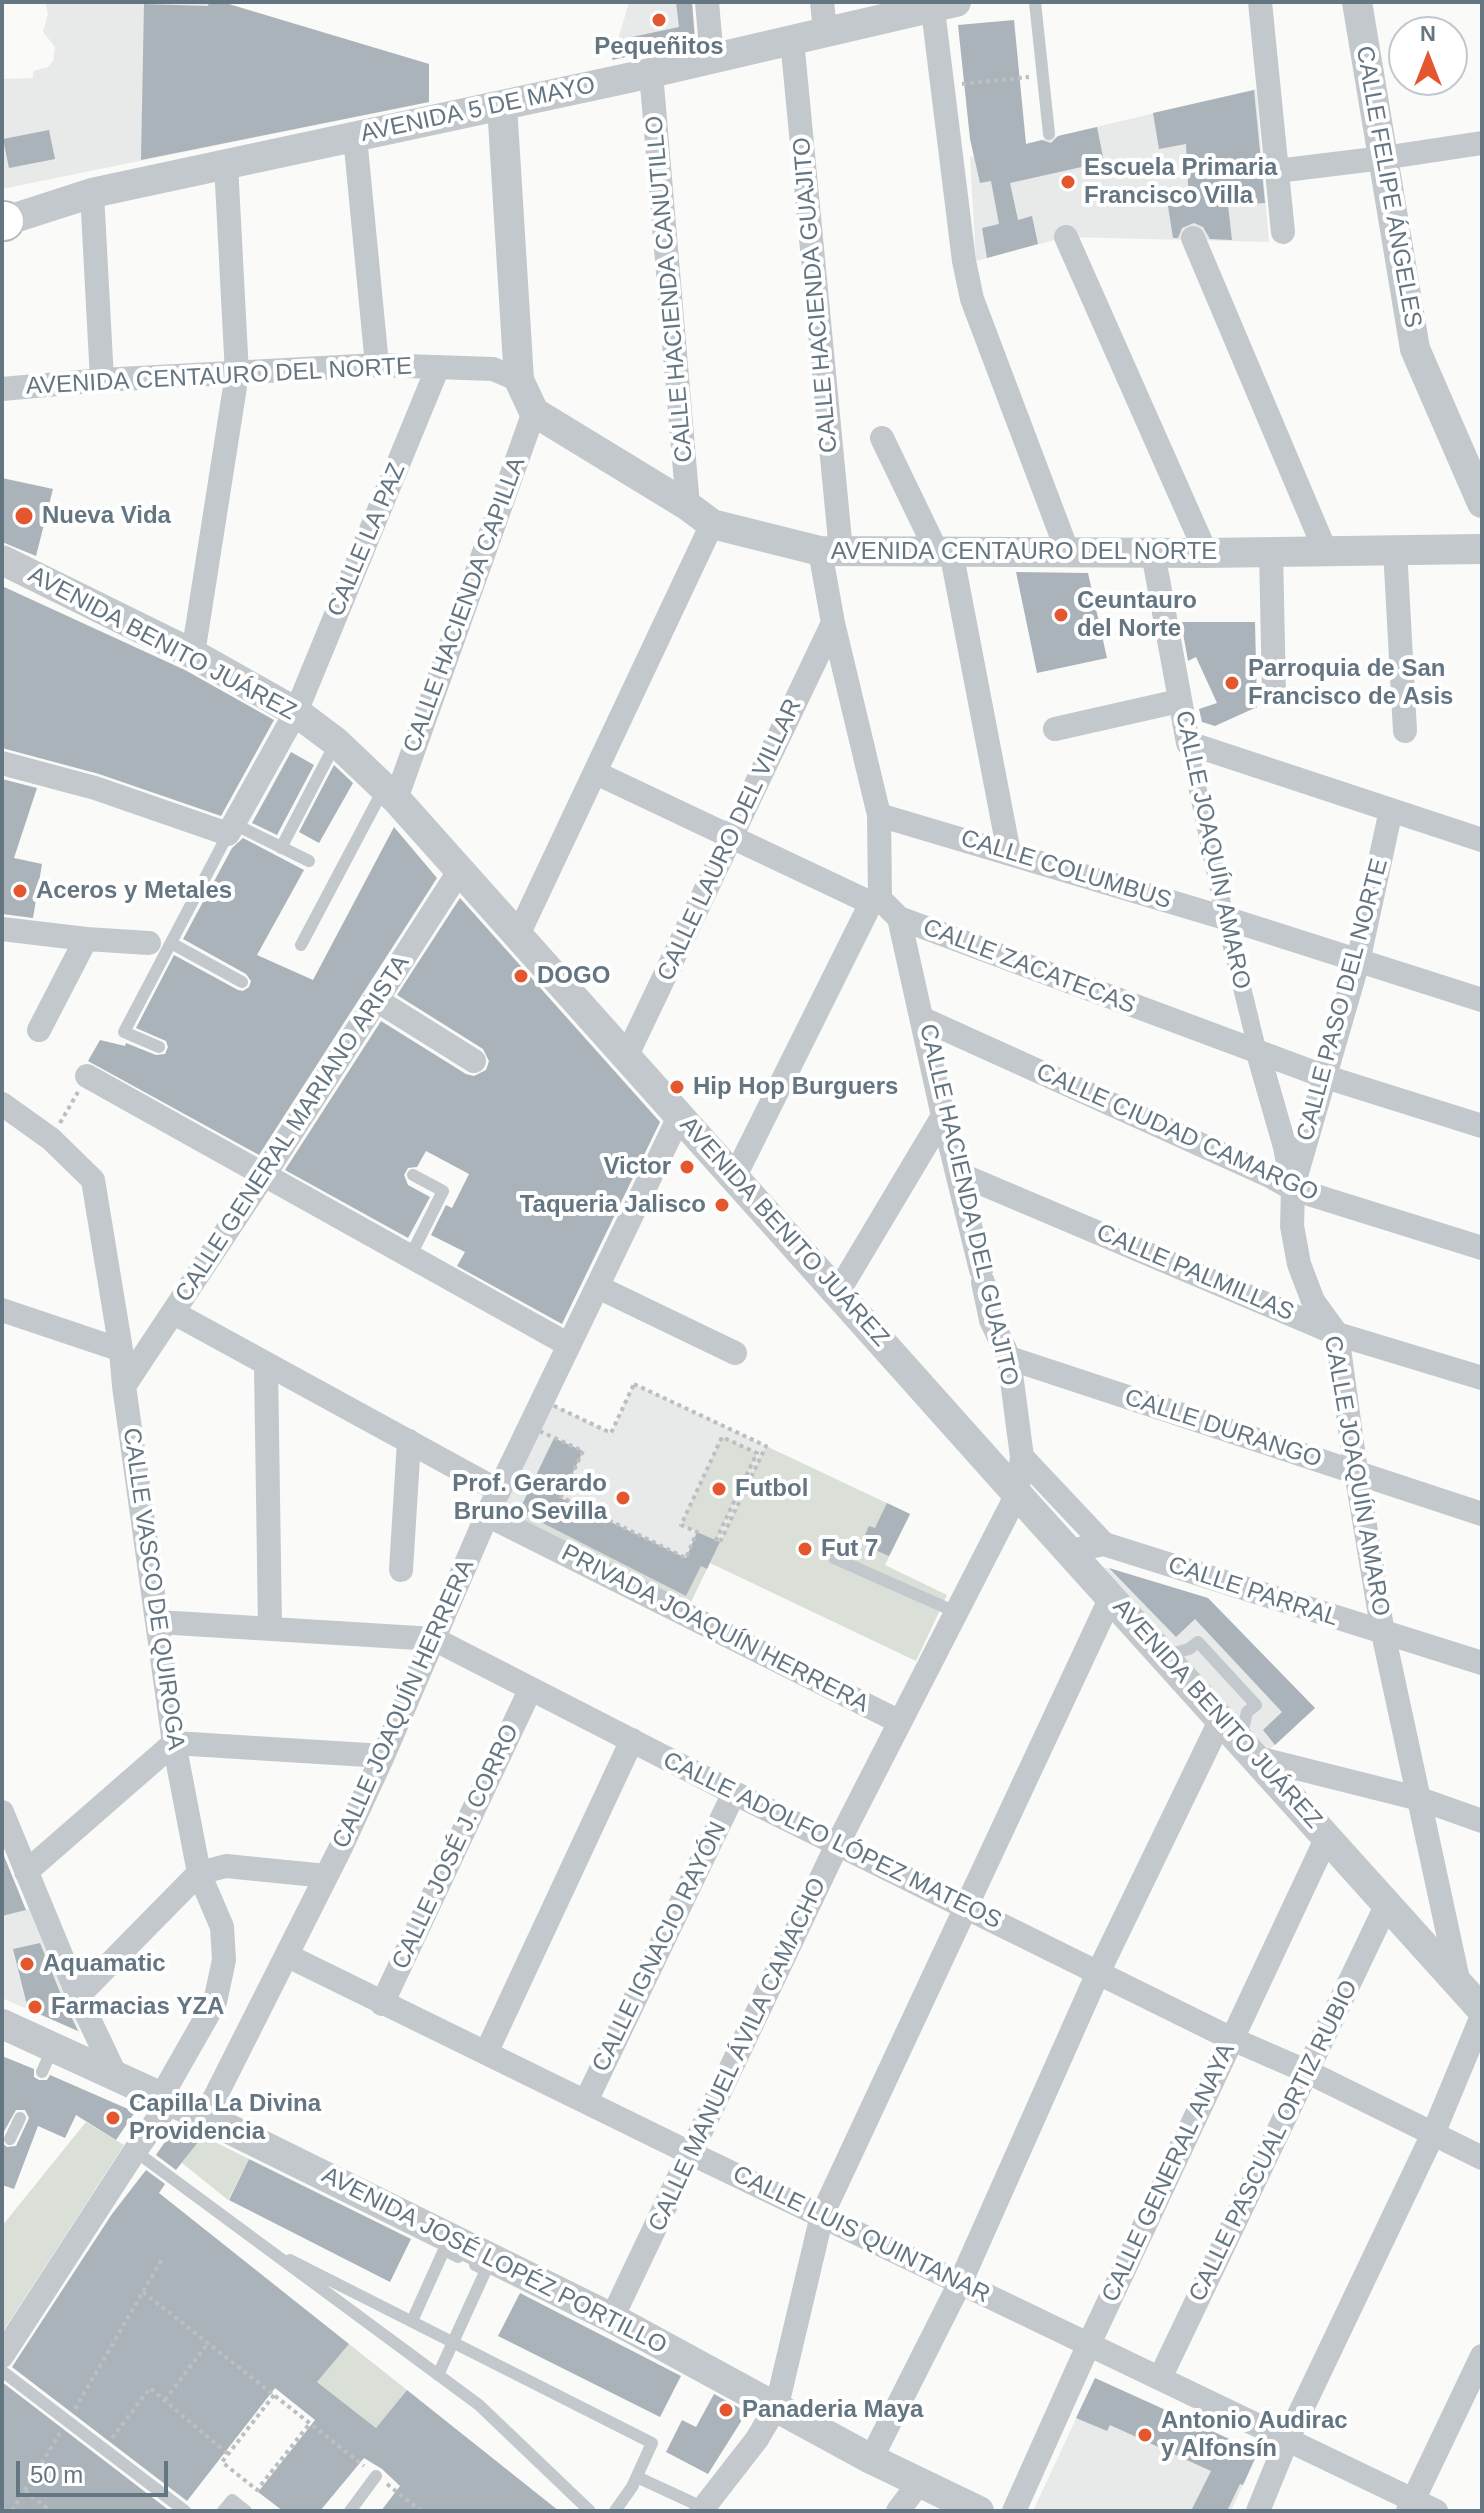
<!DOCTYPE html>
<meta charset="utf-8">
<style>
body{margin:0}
#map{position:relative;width:1484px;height:2513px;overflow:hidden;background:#fafaf8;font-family:Arial,sans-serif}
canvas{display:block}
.frame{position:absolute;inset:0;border:4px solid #657683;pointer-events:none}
.north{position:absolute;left:1388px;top:16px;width:80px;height:80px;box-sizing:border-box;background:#fff;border:2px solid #c1c8cd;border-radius:50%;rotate:0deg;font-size:22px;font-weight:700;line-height:32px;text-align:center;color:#657683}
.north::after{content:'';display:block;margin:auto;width:28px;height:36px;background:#e4572e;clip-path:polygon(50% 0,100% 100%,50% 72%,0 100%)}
.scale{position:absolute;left:16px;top:2461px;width:152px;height:36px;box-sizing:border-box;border:4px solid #657683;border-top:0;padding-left:10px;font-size:24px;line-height:28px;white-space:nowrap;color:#657683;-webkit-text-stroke:6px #fff;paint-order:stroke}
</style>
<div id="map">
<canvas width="1484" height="2513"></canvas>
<div class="frame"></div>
<div class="north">N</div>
<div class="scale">50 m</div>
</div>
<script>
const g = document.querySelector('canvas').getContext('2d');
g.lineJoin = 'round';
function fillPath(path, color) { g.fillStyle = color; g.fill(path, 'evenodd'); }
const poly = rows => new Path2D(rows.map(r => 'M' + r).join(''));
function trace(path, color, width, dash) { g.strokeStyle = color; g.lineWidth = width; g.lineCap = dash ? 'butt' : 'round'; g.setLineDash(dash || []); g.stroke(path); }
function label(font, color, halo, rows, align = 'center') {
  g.font = font + ' Arial,sans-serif'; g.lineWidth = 8; g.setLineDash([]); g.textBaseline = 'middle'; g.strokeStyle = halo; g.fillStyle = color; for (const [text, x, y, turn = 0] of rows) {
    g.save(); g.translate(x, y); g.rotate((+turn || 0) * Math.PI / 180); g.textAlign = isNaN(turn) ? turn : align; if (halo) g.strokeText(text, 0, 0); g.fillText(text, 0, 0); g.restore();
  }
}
const built = poly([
 [45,2,222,2,429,64,429,102,2,189,2,79,33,78,33,71,48,67,53,61,55,47,43,32,48,14],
 [629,2,692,2,696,41,612,60],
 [1256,89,1269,242,1066,237,976,261,970,157],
 [634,1384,766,1446,687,1610,496,1515,550,1404,611,1433],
 [1093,1564,1208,1598,1315,1708,1266,1753],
 [29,1909,80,2032,2,1998,2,1916],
 [1095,2378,1258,2452,1231,2511,1033,2511]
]);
const green = poly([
 [722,1437,757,1453,716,1540,681,1525],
 [766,1446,910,1514,885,1565,947,1595,916,1661,710,1563],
 [519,1511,686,1596,701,1566,707,1569,687,1610,514,1523],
 [86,2122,124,2145,2,2333,2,2226],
 [203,2136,249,2159,228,2200,182,2163],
 [349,2344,407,2390,376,2428,317,2382]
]);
const building = poly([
 [209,2,222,2,429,64,429,102,141,160,144,4,208,6],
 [676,2,692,2,695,42,612,60,618,40,679,27],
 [1014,20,1026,144,1042,140,1051,143,1058,136,1097,127,1104,162,1010,183,1018,220,1032,216,1038,244,987,258,982,228,999,224,991,181,980,183,970,139,958,25],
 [1254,90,1265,203,1228,205,1232,240,1210,239,1203,227,1194,223,1182,228,1178,238,1173,238,1168,206,1189,204,1186,144,1159,149,1153,113],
 [49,130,55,159,9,168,3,139],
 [2,478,53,489,36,556,2,542],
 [1016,572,1088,573,1107,658,1037,673],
 [2,586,185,670,274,720,221,816,99,774,2,748],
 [1181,622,1255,622,1257,707,1215,726,1202,722,1199,709,1217,703,1196,657,1188,661],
 [291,752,314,765,277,835,252,823],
 [334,765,353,783,319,843,299,832],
 [2,779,37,788,14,858,42,864,33,918,2,914],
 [394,827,437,878,259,1155,88,1061,100,1040,125,1046,126,1043,156,1055,165,1054,168,1047,166,1041,136,1028,174,955,238,990,243,991,249,987,251,981,246,974,183,939,232,848,243,838,304,870,257,955,313,980],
 [460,898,660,1122,562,1324,457,1266,465,1252,431,1235,446,1205,452,1208,469,1174,426,1151,417,1167,408,1168,404,1175,408,1185,430,1197,408,1238,285,1170,381,1021,466,1074,474,1076,486,1070,489,1061,483,1049,397,995],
 [554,1438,583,1451,561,1498,686,1558,697,1532,720,1542,707,1569,701,1566,686,1596,519,1511],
 [887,1503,910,1514,889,1556,861,1544,869,1526,875,1528],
 [1109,1568,1208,1598,1315,1708,1275,1745,1263,1730,1282,1712,1195,1619,1176,1637],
 [2,1851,26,1910,2,1916],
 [40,1943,64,2002,78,2031,28,2009,13,1949],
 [2,2056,34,2069,34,2077,39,2080,47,2080,50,2075,135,2112,116,2140,76,2115,65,2138,38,2126,14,2189,2,2185,2,2143,7,2147,16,2146,29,2118,25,2110,16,2110,2,2135],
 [177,2124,203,2136,176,2170,156,2155],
 [249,2159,411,2239,390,2282,229,2200],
 [146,2170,165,2184,159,2193,349,2344,317,2382,376,2428,407,2390,559,2511,381,2511,400,2486,382,2469,364,2458,320,2511,283,2511,258,2492,315,2420,275,2388,187,2501,12,2367,112,2214],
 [520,2293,681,2376,660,2417,498,2336],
 [1095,2378,1258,2452,1243,2485,1240,2484,1227,2511,1191,2511,1211,2471,1110,2425,1107,2431,1076,2418],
 [2,2382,170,2511,2,2511],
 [714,2394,747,2412,708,2474,666,2452,682,2420,696,2427]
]);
const path = poly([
 [962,84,1029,77],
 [60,1123,78,1092],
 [634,1384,766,1446,720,1542,716,1540,757,1453,722,1437,681,1525,697,1532,686,1558,561,1497,583,1451,537,1430,550,1404,611,1433,634,1384],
 [143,2292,364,2466],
 [274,2395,222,2462,257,2490,310,2423],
 [165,2400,208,2343],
 [75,2409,162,2259],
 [112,2438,150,2388,228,2454],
 [387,2484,421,2511],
 [25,2491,51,2511],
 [12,2511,60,2433]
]);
const service = poly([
 [1035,2,1049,134],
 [234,824,309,861],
 [281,848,335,744],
 [171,943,242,982],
 [301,945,383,790],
 [159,1047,124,1032,228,834],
 [413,1251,443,1191,413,1175],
 [834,1558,958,1613],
 [1167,1655,1189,1649,1198,1642,1256,1705,1247,1712,1241,1738],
 [42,2072,52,2049],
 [10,2139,20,2118],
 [135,2151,479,2405,590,2511],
 [290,2260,652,2443,632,2487,615,2511],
 [412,2321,444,2250,458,2257],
 [2,2371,185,2511],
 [438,2375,486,2270,475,2265],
 [637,2477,704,2508],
 [223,2511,232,2500,246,2511],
 [350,2511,376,2476]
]);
const pedestrian = poly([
 [1188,743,1225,918,1258,1053]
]);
const minor = poly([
 [707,2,712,59],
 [822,2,825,31],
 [932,2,964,261,972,299,1068,553],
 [1260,2,1283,232],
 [792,40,841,551],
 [651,73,688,506],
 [355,137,377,365],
 [1277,171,1383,158,1482,143],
 [92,193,102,380],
 [1066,237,1206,553],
 [1193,238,1325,550],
 [2,389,102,380,377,365,493,369,519,380],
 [882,438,936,550],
 [1395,549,1405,731],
 [820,551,833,623,879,815,880,899],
 [951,551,1009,853],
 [1271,551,1274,694],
 [1153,553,1188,743,1482,840],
 [193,654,237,374,226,164],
 [1055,729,1179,701],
 [2,763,95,788,228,834,296,712,438,367],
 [596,773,871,903,880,899,899,918,1326,1077,1482,1126],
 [396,799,534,412],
 [879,815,1225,918,1482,1000],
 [899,918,943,1116,981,1270],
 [2,929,86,939,149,943],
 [519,933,712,524],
 [375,999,474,1061],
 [923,1019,1270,1176,1293,1189,1482,1248],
 [39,1030,86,939],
 [1258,1053,1285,1147,1293,1189,1292,1226,1299,1264,1313,1301,1337,1334,1356,1472,1383,1633,1459,1984],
 [626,1057,833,623],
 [87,1076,569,1345],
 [2,1104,51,1139,93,1180,121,1350,124,1386,174,1743,199,1873,222,1927,224,1960,215,2002,161,2097],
 [957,1173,1337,1334,1482,1378],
 [735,1176,871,903],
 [1294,1183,1358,962,1391,810],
 [598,1287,735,1353],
 [838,1292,943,1116],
 [2,1310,121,1350],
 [174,1313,499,1491],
 [1009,1358,1482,1514],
 [266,1364,270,1628],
 [124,1386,264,1175,460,870],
 [1022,1457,1104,1544],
 [487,1515,900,1722],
 [1069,1551,1104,1544,1482,1663],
 [401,1570,409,1441],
 [158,1622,434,1639,734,1793,1232,2039,1308,2072,1482,2158],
 [1257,1758,1420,1799,1482,1821],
 [2,1812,78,1996,116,2076],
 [26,1872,174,1743,383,1756],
 [288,1956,692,2154,1436,2511],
 [78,1996,199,1873,226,1866,326,1876],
 [382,2004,530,1690],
 [486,2053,632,1740],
 [586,2101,734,1793],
 [205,2117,342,1845,383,1756,487,1515,680,1115],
 [612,2318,837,1845,1017,1494,1022,1457,1009,1358,991,1320,983,1282],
 [2,2356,135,2151,170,2102],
 [1160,2378,1387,1904],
 [871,2459,961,2281,1098,1973,1221,1719],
 [701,2511,757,2439,777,2405,822,2215,1111,1597],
 [898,2511,919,2483],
 [1014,2511,1088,2346,1327,1837],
 [1258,2511,1287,2440,1433,2134,1482,2016],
 [1408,2511,1482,2356]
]);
const tertiary = poly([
 [1357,2,1415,349,1482,503],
 [502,105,519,380,534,412,688,506,712,524,820,551,1206,553,1482,549],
 [2,222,92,193,633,77,956,2],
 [2,560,193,654,296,712,336,742,396,799,1000,1475,1482,2010],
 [2,2024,205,2117,612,2318,871,2459,979,2511]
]);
const primary = poly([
 [2,221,4,221]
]);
const markers = [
 [659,20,8,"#e4572e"],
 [1068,182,8,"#e4572e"],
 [24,516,10,"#e4572e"],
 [1061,615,8,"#e4572e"],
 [1232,683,8,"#e4572e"],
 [20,891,8,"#e4572e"],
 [521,976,8,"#e4572e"],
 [677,1087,8,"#e4572e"],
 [687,1167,8,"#e4572e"],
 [722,1205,8,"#e4572e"],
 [719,1489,8,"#e4572e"],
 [623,1498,8,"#e4572e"],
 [805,1549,8,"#e4572e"],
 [27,1964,8,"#e4572e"],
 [35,2007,8,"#e4572e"],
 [113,2118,8,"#e4572e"],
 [726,2410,8,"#e4572e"],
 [1145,2435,8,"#e4572e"]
];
const poiNames = [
 ["Pequeñitos",659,47,"center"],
 ["Escuela Primaria",1084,168],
 ["Francisco Villa",1084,196],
 ["Nueva Vida",42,516],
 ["Ceuntauro",1077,601],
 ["del Norte",1077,629],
 ["Parroquia de San",1248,669],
 ["Francisco de Asis",1248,697],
 ["Aceros y Metales",36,891],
 ["DOGO",537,976],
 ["Hip Hop Burguers",693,1087],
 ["Victor",671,1167,"right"],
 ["Taqueria Jalisco",706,1205,"right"],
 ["Prof. Gerardo",607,1484,"right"],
 ["Bruno Sevilla",607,1512,"right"],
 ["Futbol",735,1489],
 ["Fut 7",821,1549],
 ["Aquamatic",43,1964],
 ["Farmacias YZA",51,2007],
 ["Capilla La Divina",129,2104],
 ["Providencia",129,2132],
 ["Panaderia Maya",742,2410],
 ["Antonio Audirac",1161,2421],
 ["y Alfonsín",1161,2449]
];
const streetNames = [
 ["AVENIDA 5 DE MAYO",478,110,-12],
 ["CALLE FELIPE ÁNGELES",1388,187,80],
 ["CALLE HACIENDA CANUTILLO",670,289,-95],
 ["CALLE HACIENDA GUAJITO",816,295,-95],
 ["AVENIDA CENTAURO DEL NORTE",219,377,-3],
 ["CALLE LA PAZ",367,540,-67],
 ["AVENIDA CENTAURO DEL NORTE",1024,552],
 ["CALLE HACIENDA CAPILLA",465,605,-70],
 ["AVENIDA BENITO JUÁREZ",162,644,28],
 ["CALLE LAURO DEL VILLAR",730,840,-65],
 ["CALLE JOAQUÍN AMARO",1212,850,78],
 ["CALLE COLUMBUS",1066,870,17],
 ["CALLE ZACATECAS",1029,967,21],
 ["CALLE PASO DEL NORTE",1343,1000,-75],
 ["CALLE GENERAL MARIANO ARISTA",293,1129,-57],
 ["CALLE CIUDAD CAMARGO",1177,1133,24],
 ["CALLE HACIENDA DEL GUAJITO",968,1205,77],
 ["AVENIDA BENITO JUÁREZ",784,1232,48],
 ["CALLE PALMILLAS",1195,1273,23],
 ["CALLE DURANGO",1223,1429,18],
 ["CALLE JOAQUÍN AMARO",1356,1476,80],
 ["CALLE VASCO DE QUIROGA",153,1589,82],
 ["CALLE PARRAL",1253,1592,18],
 ["PRIVADA JOAQUÍN HERRERA",715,1629,27],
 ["CALLE JOAQUÍN HERRERA",404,1704,-66],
 ["AVENIDA BENITO JUÁREZ",1217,1714,48],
 ["CALLE ADOLFO LÓPEZ MATEOS",832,1841,26],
 ["CALLE JOSÉ J. CORRO",456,1847,-65],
 ["CALLE IGNACIO RAYÓN",660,1947,-64],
 ["CALLE MANUEL ÁVILA CAMACHO",738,2055,-65],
 ["CALLE PASCUAL ORTIZ RUBIO",1274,2141,-64],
 ["CALLE GENERAL ANAYA",1169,2173,-65],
 ["CALLE LUIS QUINTANAR",861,2235,26],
 ["AVENIDA JOSÉ LOPÉZ PORTILLO",494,2261,27]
];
fillPath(built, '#e8e9e9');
fillPath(green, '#dadfd7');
fillPath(building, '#aab3b9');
trace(primary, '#b5babe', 42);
trace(path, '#bbbfc2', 4, [4, 4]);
trace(service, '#c3c8cc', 12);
trace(pedestrian, '#c3c8cc', 18);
trace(minor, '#c3c8cc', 24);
trace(tertiary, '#c3c8cc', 30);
trace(primary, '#fff', 38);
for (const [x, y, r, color] of markers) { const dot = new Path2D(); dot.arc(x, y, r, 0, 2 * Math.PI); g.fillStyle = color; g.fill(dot); trace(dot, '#fff', 3); }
label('bold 24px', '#657683', '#fff', poiNames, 'left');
label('24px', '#657683', '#fff', streetNames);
</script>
